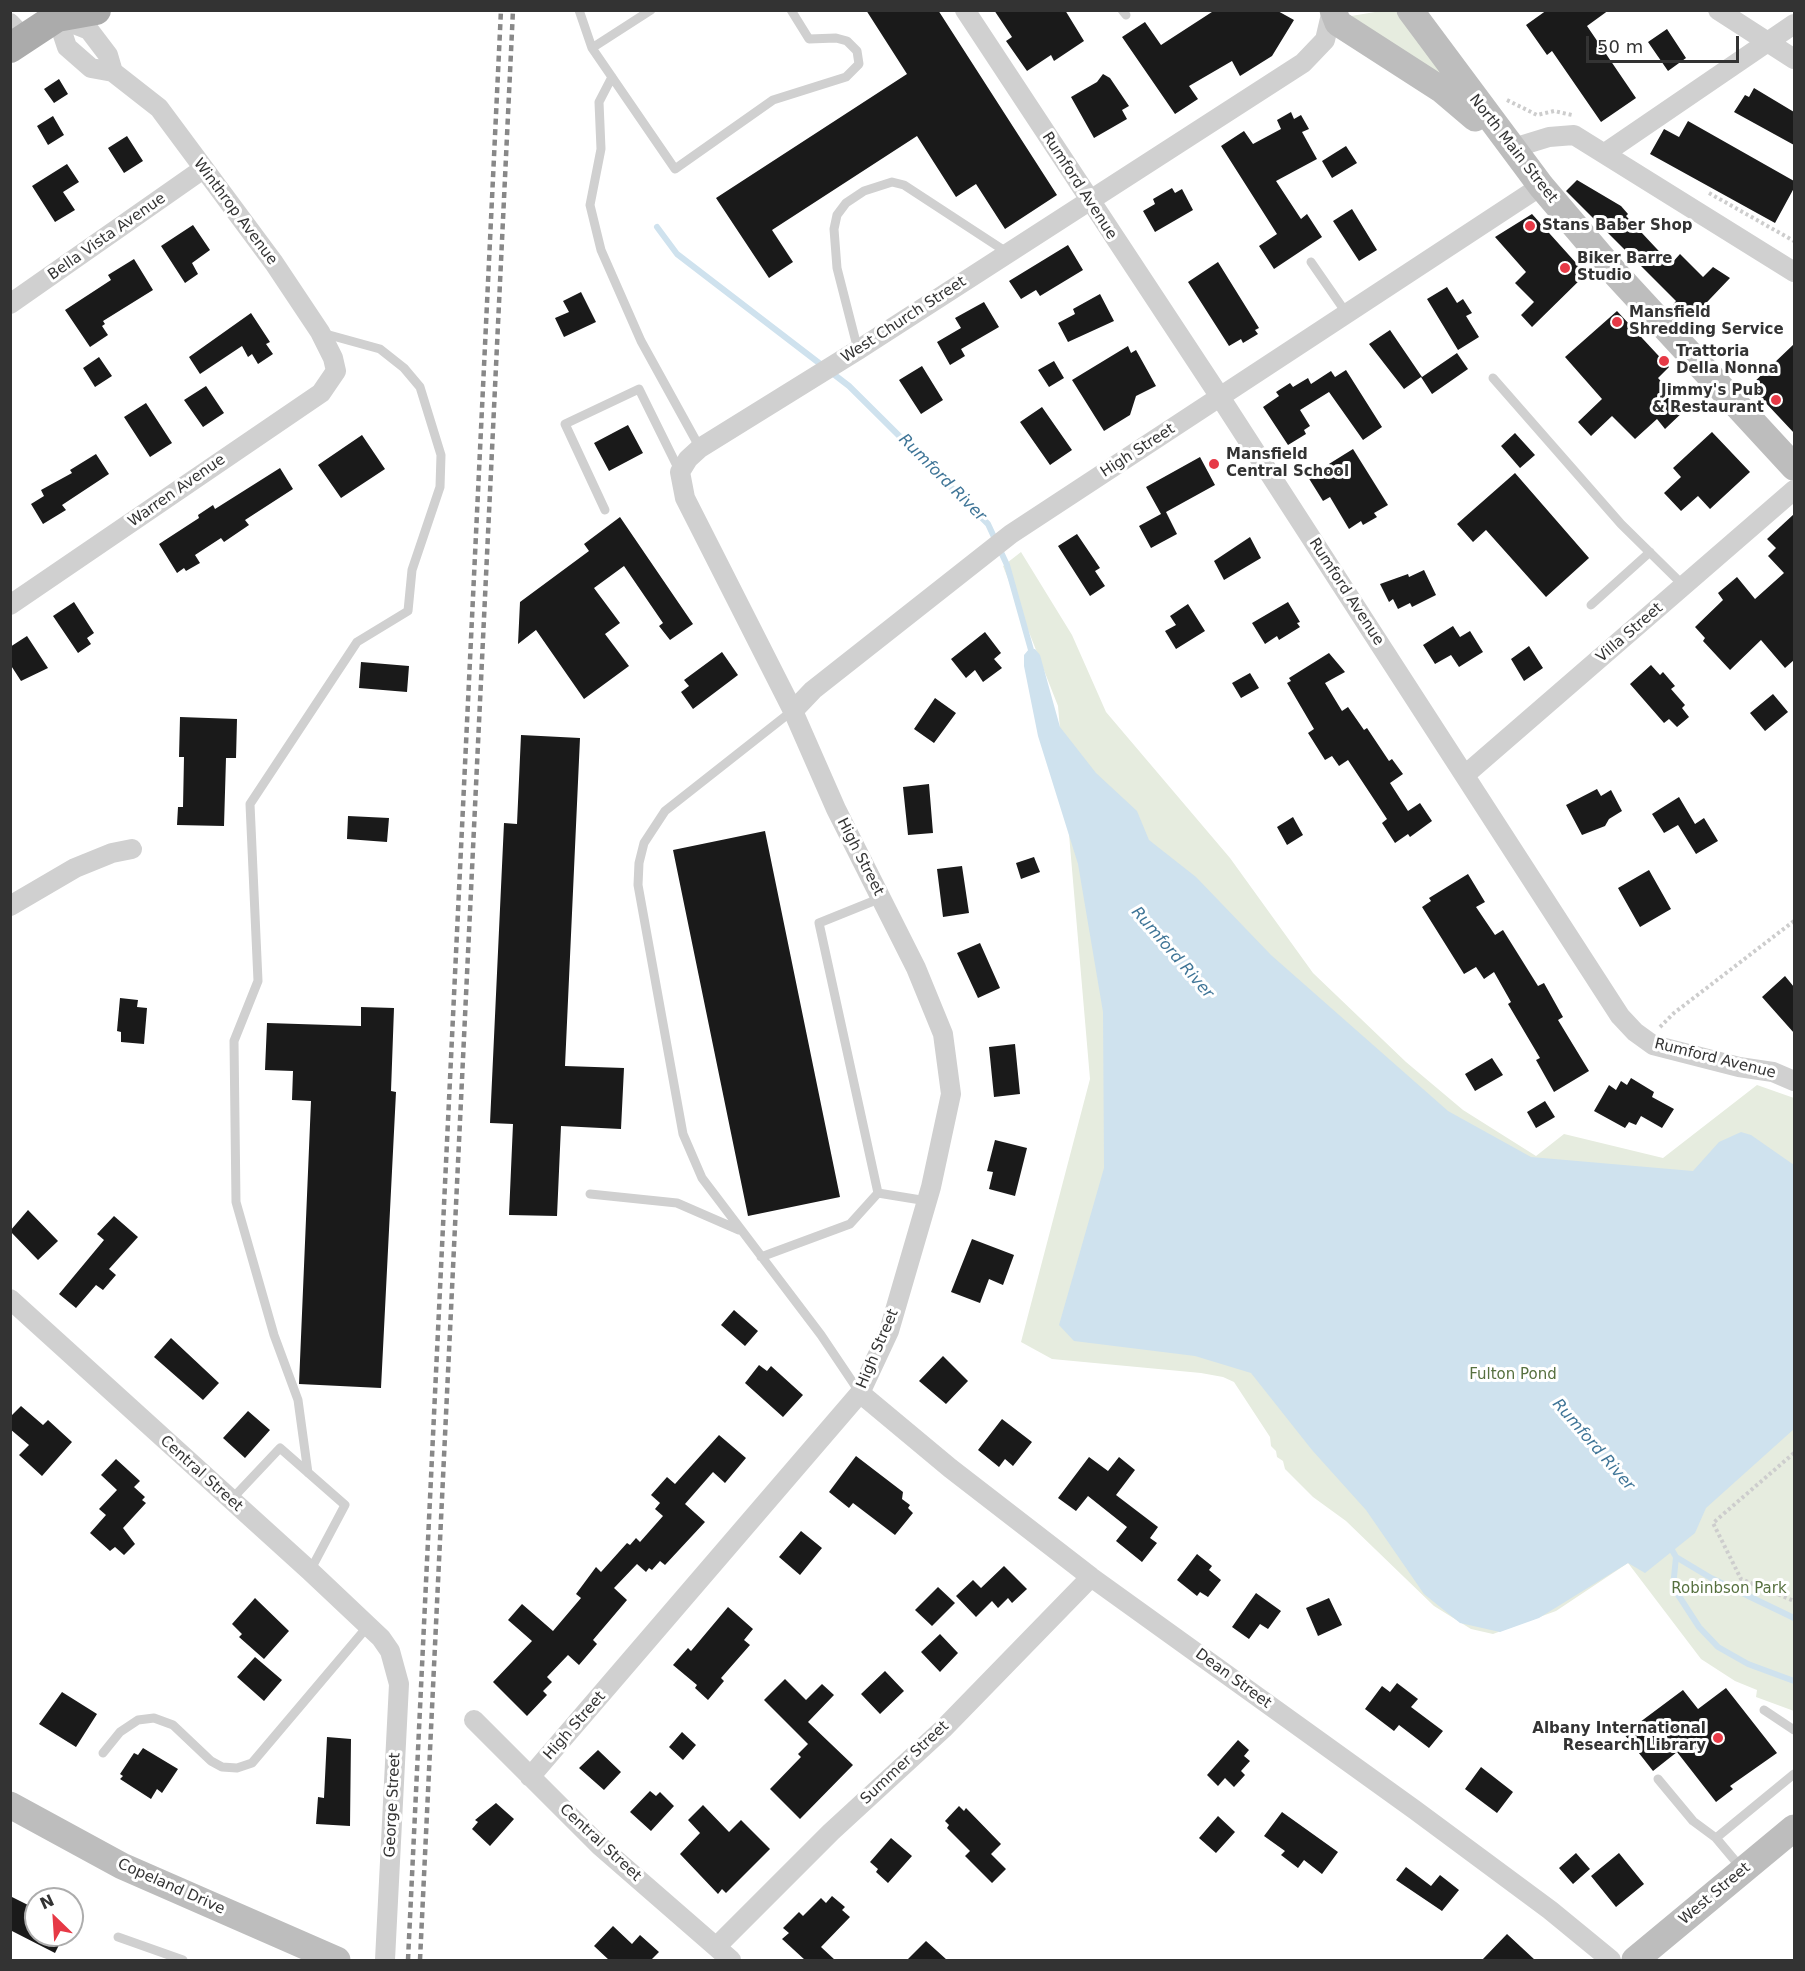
<!DOCTYPE html>
<style>
body{margin:0}
#map{position:relative;width:1805px;height:1971px;overflow:hidden;background:#fff;font-family:"DejaVu Sans",sans-serif}
canvas{display:block}
.frame{position:absolute;inset:0;border:12px solid #333;pointer-events:none}
.north{position:absolute;left:24px;top:1887px;width:60px;height:60px;box-sizing:border-box;background:#fff;border:2px solid #adadad;border-radius:50%;rotate:335deg;font-size:16px;font-weight:700;line-height:24px;text-align:center;color:#333}
.north::after{content:'';display:block;margin:auto;width:21px;height:27px;background:#e63946;clip-path:polygon(50% 0,100% 100%,50% 72%,0 100%)}
.scale{position:absolute;left:1586px;top:36px;width:153px;height:27px;box-sizing:border-box;border:3px solid #333;border-top:0;padding-left:8px;font-size:18px;line-height:21px;white-space:nowrap;color:#333;-webkit-text-stroke:4px #fff;paint-order:stroke}
</style>
<div id="map">
<canvas width="1805" height="1971"></canvas>
<div class="frame"></div>
<div class="north">N</div>
<div class="scale">50 m</div>
</div>
<script>
const g = document.querySelector('canvas').getContext('2d');
g.lineJoin = 'round';
function fillPath(path, color) { g.fillStyle = color; g.fill(path, 'evenodd'); }
const poly = rows => new Path2D(rows.map(r => 'M' + r).join(''));
function trace(path, color, width, dash) { g.strokeStyle = color; g.lineWidth = width; g.lineCap = dash ? 'butt' : 'round'; g.setLineDash(dash || []); g.stroke(path); }
function label(font, color, halo, rows, align = 'center') {
  g.font = font + ' "DejaVu Sans",sans-serif'; g.lineWidth = 6; g.setLineDash([]); g.textBaseline = 'middle'; g.strokeStyle = halo; g.fillStyle = color; for (const [text, x, y, turn = 0] of rows) {
    g.save(); g.translate(x, y); g.rotate((+turn || 0) * Math.PI / 180); g.textAlign = isNaN(turn) ? turn : align; if (halo) g.strokeText(text, 0, 0); g.fillText(text, 0, 0); g.restore();
  }
}
const green = poly([
 [1381,11,1396,11,1445,72,1439,75,1339,18],
 [1021,552,1072,635,1106,712,1230,858,1313,973,1406,1062,1463,1110,1536,1156,1564,1134,1663,1158,1757,1085,1794,1098,1794,1711,1756,1697,1757,1690,1735,1681,1701,1659,1628,1563,1556,1611,1493,1634,1471,1629,1434,1606,1346,1521,1313,1497,1285,1469,1283,1461,1277,1457,1276,1451,1271,1446,1270,1437,1234,1382,1223,1377,1201,1373,1052,1359,1021,1342,1090,1079,1058,706,1003,566]
]);
const water = poly([
 [1029,649,1035,649,1040,655,1060,727,1096,773,1137,811,1149,840,1196,877,1271,955,1448,1111,1531,1157,1693,1171,1719,1142,1741,1132,1751,1135,1794,1165,1794,1429,1706,1508,1695,1533,1645,1573,1628,1563,1539,1618,1500,1632,1460,1623,1424,1594,1366,1510,1312,1450,1251,1373,1195,1356,1074,1341,1059,1325,1104,1168,1103,1012,1078,864,1038,736,1024,666,1024,655]
]);
const stream = poly([
 [657,227,677,254,849,386,988,524,1007,565,1033,657],
 [1669,1545,1676,1557,1711,1578,1794,1618],
 [1676,1557,1673,1587,1699,1627,1718,1647,1748,1664,1794,1681]
]);
const building = poly([
 [866,10,938,10,1057,195,1005,229,976,184,956,197,917,136,772,230,793,262,769,278,716,198,907,74],
 [994,10,1065,10,1084,41,1054,61,1051,55,1027,71,1006,41,1012,37],
 [1215,10,1276,10,1294,20,1272,56,1240,76,1232,61,1189,86,1198,99,1175,114,1122,37,1145,22,1161,45],
 [1547,10,1609,10,1587,26,1636,98,1601,122,1552,51,1547,55,1526,25],
 [1667,29,1686,58,1668,71,1648,42],
 [1103,74,1110,78,1129,106,1122,110,1127,119,1094,138,1071,97,1097,82],
 [59,79,68,94,54,103,44,89],
 [1754,88,1794,112,1794,145,1734,112,1745,95,1749,97],
 [1291,112,1294,119,1301,115,1309,129,1302,132,1317,159,1276,181,1301,219,1307,214,1322,237,1274,269,1259,246,1277,234,1221,146,1244,131,1253,144,1281,129,1277,120],
 [53,116,64,135,48,145,37,126],
 [1688,121,1794,181,1794,188,1775,223,1650,154,1664,129,1679,137],
 [127,136,143,161,124,173,108,148],
 [1346,146,1357,163,1332,178,1322,161],
 [67,164,79,182,63,192,75,210,55,222,32,186],
 [1577,180,1621,206,1628,214,1626,216,1671,264,1680,254,1703,277,1713,267,1730,278,1689,321,1673,305,1676,301,1566,191],
 [1172,188,1175,193,1182,189,1193,210,1155,232,1143,211,1155,204,1153,199],
 [1352,209,1377,250,1359,261,1333,221],
 [1532,214,1586,274,1532,327,1521,315,1534,302,1515,283,1526,272,1495,237],
 [193,225,210,250,192,263,198,274,185,283,161,246],
 [1068,245,1083,270,1040,296,1036,290,1021,299,1009,281],
 [134,259,153,290,103,321,105,324,102,326,108,335,90,347,65,310,111,280,108,275],
 [1218,262,1259,328,1255,330,1258,334,1243,343,1241,339,1229,346,1188,282],
 [1447,287,1457,303,1463,299,1472,313,1466,316,1479,337,1458,350,1427,299],
 [581,292,596,322,564,337,555,318,569,312,563,301],
 [1100,294,1114,321,1068,342,1058,323,1075,314,1073,309],
 [984,302,999,327,961,349,965,356,950,365,937,342,961,328,955,318],
 [1617,311,1669,367,1658,378,1686,409,1665,429,1657,419,1635,439,1612,416,1591,436,1578,422,1602,399,1565,357],
 [251,313,270,342,266,344,273,354,258,364,252,354,248,357,242,346,200,374,189,357],
 [1390,330,1422,377,1457,353,1468,369,1432,394,1421,377,1404,389,1369,344],
 [1794,344,1794,433,1750,386],
 [1128,346,1131,353,1136,350,1156,386,1136,396,1130,415,1104,431,1072,380],
 [99,357,112,376,95,387,83,368],
 [1054,361,1064,378,1049,387,1038,370],
 [922,366,943,400,921,414,899,380],
 [1346,370,1382,427,1363,440,1329,392,1300,410,1310,426,1304,430,1306,434,1288,445,1263,407,1279,396,1276,392,1290,383,1293,387,1308,378,1311,384,1331,371,1335,377],
 [206,386,224,413,203,427,184,400],
 [146,403,172,443,150,457,124,417],
 [1042,407,1072,450,1050,465,1020,422],
 [628,425,643,453,609,471,594,443],
 [1712,432,1750,472,1710,509,1698,496,1681,511,1664,493,1681,477,1673,468],
 [1515,433,1535,455,1520,468,1501,446],
 [362,435,385,469,341,498,318,465],
 [1353,449,1388,505,1374,513,1377,517,1363,525,1361,521,1349,529,1330,497,1323,501,1308,477],
 [96,454,109,474,62,505,66,510,43,524,31,504,44,496,41,490,72,473,70,470],
 [1200,457,1215,485,1166,512,1177,534,1151,548,1139,526,1161,514,1146,487],
 [280,468,293,489,245,520,249,525,224,542,221,538,195,555,200,563,186,571,184,568,177,573,159,544,199,518,198,515,213,505,215,509],
 [1515,473,1589,558,1546,597,1486,530,1473,542,1457,524],
 [1794,514,1794,660,1785,668,1761,640,1730,670,1703,641,1705,638,1695,627,1723,600,1718,593,1737,577,1755,599,1784,573,1768,556,1776,548,1767,539],
 [620,517,693,624,670,640,659,626,663,623,624,566,594,588,620,623,605,634,629,666,584,699,536,630,518,644,520,602,589,551,584,544],
 [1077,534,1100,568,1095,571,1105,586,1090,596,1058,546],
 [1250,537,1261,558,1224,580,1214,561],
 [1424,570,1436,595,1412,607,1410,603,1398,609,1393,599,1389,602,1380,584,1408,574,1409,577],
 [74,602,94,633,87,638,91,644,78,653,53,616],
 [1288,602,1300,622,1297,623,1300,627,1279,640,1277,636,1265,644,1252,623],
 [1188,604,1205,631,1176,649,1165,631,1176,625,1170,616],
 [1453,626,1460,637,1470,631,1483,652,1459,667,1451,655,1435,664,1423,645],
 [985,632,1001,653,994,659,1002,668,983,682,975,670,966,678,951,659],
 [27,636,48,668,21,681,10,664,10,647],
 [1529,646,1543,668,1524,681,1511,659],
 [722,652,738,675,693,709,681,692,689,686,684,680],
 [1329,653,1345,672,1325,683,1342,711,1348,707,1364,730,1367,728,1389,761,1392,759,1403,774,1390,783,1408,811,1420,803,1432,821,1410,837,1408,834,1395,843,1382,823,1387,819,1348,760,1339,766,1332,756,1325,760,1308,733,1314,729,1287,683,1291,681,1289,678],
 [361,662,409,666,407,692,359,688],
 [1651,665,1660,675,1663,672,1675,686,1671,689,1685,705,1682,708,1689,717,1677,727,1669,719,1664,723,1630,684],
 [1250,673,1259,688,1241,698,1232,683],
 [1773,694,1788,712,1765,731,1750,713],
 [935,698,956,713,934,743,914,729],
 [180,717,237,719,236,758,226,758,224,826,177,825,178,807,183,807,184,757,179,757],
 [521,735,580,738,565,1066,624,1068,621,1129,561,1126,557,1216,509,1215,513,1124,490,1123,504,823,517,824],
 [929,784,933,833,908,835,903,787],
 [1597,789,1601,796,1611,790,1622,811,1609,819,1605,826,1582,835,1566,805],
 [1679,797,1695,824,1704,818,1718,841,1696,854,1678,825,1664,833,1652,814],
 [348,816,389,818,387,842,347,839],
 [1293,817,1303,835,1287,845,1277,827],
 [765,831,840,1197,748,1216,673,850],
 [1034,857,1040,872,1021,879,1016,863],
 [962,866,969,913,943,917,937,869],
 [1649,870,1671,909,1640,927,1618,888],
 [1468,874,1485,902,1476,907,1495,935,1503,930,1538,986,1544,983,1563,1017,1558,1020,1589,1071,1554,1092,1536,1060,1540,1058,1508,1004,1511,1002,1494,972,1484,979,1476,967,1464,974,1422,907,1431,901,1429,898],
 [980,943,1000,988,978,998,957,953],
 [1785,976,1794,987,1794,1033,1762,997],
 [120,998,138,1000,137,1007,147,1008,144,1044,121,1042,121,1032,117,1031],
 [361,1007,394,1008,391,1091,396,1092,381,1388,299,1384,311,1101,292,1100,293,1071,265,1070,267,1023,361,1026],
 [1015,1044,1020,1094,994,1097,989,1047],
 [1492,1058,1503,1075,1475,1091,1465,1074],
 [1631,1078,1654,1092,1652,1097,1674,1109,1662,1128,1641,1116,1636,1125,1629,1122,1625,1128,1594,1111,1609,1085,1616,1090,1621,1081,1627,1085],
 [1545,1101,1555,1117,1536,1128,1527,1112],
 [995,1140,1027,1148,1015,1196,989,1189,993,1172,987,1171],
 [28,1210,58,1241,38,1260,10,1231],
 [114,1216,138,1237,109,1269,116,1275,103,1290,96,1285,76,1308,59,1294,104,1240,97,1234],
 [972,1239,1014,1255,1003,1285,989,1279,980,1303,951,1292],
 [734,1310,758,1331,745,1346,721,1325],
 [171,1338,219,1383,203,1400,154,1357],
 [943,1356,968,1381,946,1404,919,1381],
 [759,1365,767,1371,771,1366,803,1395,783,1417,745,1383],
 [21,1406,43,1425,48,1420,72,1442,42,1476,19,1455,29,1445,10,1429,10,1417],
 [248,1411,270,1430,245,1458,223,1438],
 [1002,1419,1032,1442,1013,1466,1005,1459,999,1467,978,1450],
 [719,1435,746,1458,725,1483,713,1472,685,1504,705,1522,665,1565,660,1561,652,1570,649,1568,646,1572,637,1564,614,1588,627,1600,593,1640,597,1644,579,1665,568,1655,547,1677,552,1682,543,1691,547,1695,527,1716,493,1682,532,1641,508,1620,522,1604,553,1631,581,1598,576,1594,596,1567,601,1572,627,1543,630,1545,636,1538,640,1542,663,1516,655,1509,660,1503,651,1495,667,1477,675,1484],
 [856,1456,903,1492,902,1499,910,1505,908,1508,913,1513,895,1535,853,1503,849,1508,829,1492],
 [1089,1457,1108,1471,1119,1457,1135,1470,1116,1495,1158,1527,1150,1538,1157,1543,1142,1562,1116,1541,1127,1527,1088,1496,1076,1511,1058,1498],
 [116,1459,140,1481,134,1487,145,1497,142,1500,146,1503,123,1528,135,1544,124,1555,115,1547,110,1551,90,1533,106,1515,99,1509,117,1490,101,1475],
 [801,1531,822,1548,800,1575,779,1557],
 [1197,1554,1212,1566,1209,1570,1221,1580,1208,1597,1200,1592,1197,1596,1177,1580],
 [1004,1566,1027,1589,1012,1603,1008,1598,998,1608,992,1601,976,1617,956,1596,973,1580,981,1588],
 [938,1587,955,1603,932,1626,915,1610],
 [1256,1593,1281,1611,1268,1629,1260,1624,1249,1639,1232,1627],
 [255,1598,289,1631,264,1659,239,1637,242,1634,232,1624],
 [1329,1598,1342,1625,1318,1636,1306,1608],
 [728,1607,753,1629,744,1640,750,1645,721,1678,724,1681,708,1700,695,1688,697,1685,673,1665,688,1648,691,1651],
 [940,1634,958,1653,940,1672,921,1652],
 [255,1657,282,1680,264,1701,237,1677],
 [885,1671,904,1691,880,1714,861,1694],
 [785,1679,806,1700,822,1684,834,1695,808,1722,853,1765,800,1819,770,1789,801,1757,798,1754,808,1744,764,1700],
 [1397,1683,1418,1699,1411,1707,1443,1731,1429,1748,1399,1725,1394,1731,1365,1709,1382,1686,1390,1692],
 [1726,1688,1777,1753,1730,1786,1733,1789,1716,1802,1677,1752,1653,1771,1624,1734,1683,1690,1698,1709],
 [62,1692,97,1714,76,1747,39,1724],
 [682,1732,696,1745,683,1760,669,1747],
 [327,1737,351,1739,350,1826,316,1824,318,1797,324,1798],
 [1238,1740,1249,1750,1244,1756,1250,1761,1241,1771,1245,1775,1234,1787,1225,1778,1218,1786,1207,1775],
 [143,1748,178,1769,162,1793,157,1789,151,1799,120,1779,123,1776,120,1774,134,1753,138,1755],
 [598,1750,621,1772,604,1790,579,1768],
 [1481,1767,1513,1792,1497,1813,1465,1789],
 [650,1791,656,1796,660,1792,674,1806,651,1831,630,1812],
 [496,1803,514,1819,490,1846,472,1829,478,1822,475,1820],
 [703,1805,729,1832,741,1820,770,1849,726,1893,722,1889,718,1894,680,1854,700,1833,688,1820],
 [959,1806,964,1811,966,1808,1001,1844,991,1854,1006,1869,992,1883,965,1856,970,1851,947,1828,949,1825,945,1821],
 [1282,1812,1338,1852,1322,1874,1304,1860,1298,1868,1281,1855,1285,1851,1264,1836],
 [1218,1816,1235,1832,1216,1853,1199,1838],
 [891,1838,912,1856,888,1883,876,1872,878,1869,870,1862],
 [1576,1853,1590,1869,1573,1884,1559,1868],
 [1619,1853,1644,1884,1616,1907,1591,1876],
 [1406,1867,1431,1886,1440,1875,1459,1890,1442,1911,1396,1880],
 [10,1896,36,1909,36,1935,64,1935,55,1953,10,1930],
 [832,1896,845,1907,842,1910,850,1917,821,1947,835,1960,805,1960,782,1939,789,1933,783,1928,799,1912,803,1916,821,1898,826,1903],
 [613,1926,632,1944,640,1935,659,1952,651,1960,609,1960,594,1946],
 [1507,1934,1535,1960,1482,1960],
 [926,1941,947,1960,907,1960]
]);
const path = poly([
 [1507,100,1537,115,1554,111,1572,115],
 [1709,193,1794,241],
 [1660,1027,1674,1013,1794,921],
 [1794,1453,1713,1523,1741,1579,1794,1601]
]);
const service = poly([
 [579,10,592,48],
 [651,10,592,48,675,169,773,100,846,77,859,64,857,51,847,41,836,38,809,39,791,10],
 [1122,10,1126,15],
 [612,77,599,102,601,149,590,205,601,250,641,341,700,448],
 [1311,262,1347,314],
 [858,350,837,268,834,229,837,215,846,203,864,191,892,182,904,185,1008,253],
 [1493,378,1621,524,1684,586],
 [605,510,565,424,639,389,680,472],
 [1591,605,1650,552],
 [792,711,665,811,644,843,639,863,638,885,683,1134,702,1178,821,1335,860,1393],
 [881,898,819,923,878,1193,927,1201],
 [590,1194,677,1203,739,1230],
 [761,1257,850,1224,878,1193],
 [308,1473,298,1400,274,1335,236,1202,234,1041,258,981,250,804,357,642,408,611,412,570,440,487,441,455,420,387,404,368,380,349,322,333],
 [230,1501,280,1448,345,1505,310,1571],
 [1764,1710,1794,1730],
 [103,1753,120,1732,138,1720,154,1718,173,1725,211,1761,222,1767,237,1768,252,1763,368,1626],
 [1658,1779,1693,1821,1716,1838],
 [1742,1869,1716,1838,1794,1774],
 [118,1937,183,1960]
]);
const minor = poly([
 [965,10,1220,397,1620,1016,1635,1032,1653,1045,1739,1067,1773,1072,1794,1081],
 [1718,10,1794,59],
 [59,18,89,30,108,55,113,72],
 [10,23,25,39],
 [1510,149,1549,137,1574,135,1794,272],
 [1605,153,1794,24],
 [10,304,203,169],
 [10,605,321,393,336,371,333,358,320,332,274,263,159,108,113,72,91,68,67,47,57,17],
 [793,711,685,498,680,472,688,459,700,448,858,350,1303,63,1325,40,1332,10],
 [1465,775,1794,490],
 [10,906,75,868,112,853,132,849],
 [10,1299,310,1571,381,1638,390,1651,399,1684,385,1960],
 [860,1393,950,1468,1091,1577,1415,1810,1550,1910,1611,1960],
 [474,1720,600,1846,731,1960],
 [530,1777,860,1393,889,1331,931,1187,951,1094,943,1034,916,968,836,809,793,711,813,690,1011,534,1541,186],
 [716,1947,831,1832,943,1729,1091,1577]
]);
const secondary = poly([
 [1333,10,1338,23,1442,90,1475,118],
 [1410,10,1541,186,1615,273,1794,467],
 [10,1805,122,1866,337,1960],
 [1635,1960,1794,1828]
]);
const primary = poly([
 [10,48,57,17,96,10]
]);
const rail = poly([
 [408,1960,501,10],
 [420,1960,513,10]
]);
const markers = [
 [1530,226,6,"#e63946"],
 [1565,268,6,"#e63946"],
 [1617,322,6,"#e63946"],
 [1664,361,6,"#e63946"],
 [1776,400,6,"#e63946"],
 [1214,464,6,"#e63946"],
 [1718,1738,6,"#e63946"]
];
const streetNames = [
 ["North Main Street",1513,149,52],
 ["Rumford Avenue",1079,186,57],
 ["Winthrop Avenue",235,212,53],
 ["Bella Vista Avenue",107,237,-35],
 ["West Church Street",904,320,-33],
 ["High Street",1138,451,-33],
 ["Warren Avenue",177,491,-35],
 ["Rumford Avenue",1346,592,57],
 ["Villa Street",1630,633,-41],
 ["High Street",860,857,63],
 ["Rumford Avenue",1715,1059,14],
 ["High Street",878,1349,-67],
 ["Central Street",201,1474,42],
 ["Dean Street",1233,1679,36],
 ["High Street",575,1726,-49],
 ["Summer Street",905,1763,-43],
 ["George Street",393,1805,-87],
 ["Central Street",600,1843,43],
 ["Copeland Drive",171,1887,24],
 ["West Street",1715,1894,-40]
];
const poiNames = [
 ["Stans Baber Shop",1542,226],
 ["Biker Barre",1577,259],
 ["Studio",1577,276],
 ["Mansfield",1629,313],
 ["Shredding Service",1629,330],
 ["Trattoria",1676,352],
 ["Della Nonna",1676,369],
 ["Jimmy's Pub",1764,391,"right"],
 ["& Restaurant",1764,408,"right"],
 ["Mansfield",1226,455],
 ["Central School",1226,472],
 ["Albany International",1706,1729,"right"],
 ["Research Library",1706,1746,"right"]
];
const parkNames = [
 ["Fulton Pond",1513,1375],
 ["Robinbson Park",1729,1589]
];
const waterNames = [
 ["Rumford River",942,478,45],
 ["Rumford River",1172,953,49],
 ["Rumford River",1593,1445,49]
];
fillPath(green, '#e6ecdf');
fillPath(water, '#cfe2ee');
trace(stream, '#cfe2ee', 6);
fillPath(building, '#1a1a1a');
trace(path, '#cdcdcd', 4, [3, 3]);
trace(service, '#d0d0d0', 9);
trace(minor, '#d0d0d0', 20);
trace(secondary, '#bdbdbd', 27);
trace(primary, '#ababab', 30);
trace(rail, '#888', 4.5, [6, 4.5]);
for (const [x, y, r, color] of markers) { const dot = new Path2D(); dot.arc(x, y, r, 0, 2 * Math.PI); g.fillStyle = color; g.fill(dot); trace(dot, '#fff', 2); }
label('15px', '#333', '#fff', streetNames);
label('bold 15px', '#333', '#fff', poiNames, 'left');
label('15px', '#56703f', '#fff', parkNames);
label('italic 16px', '#3f7597', '#fff', waterNames);
</script>
